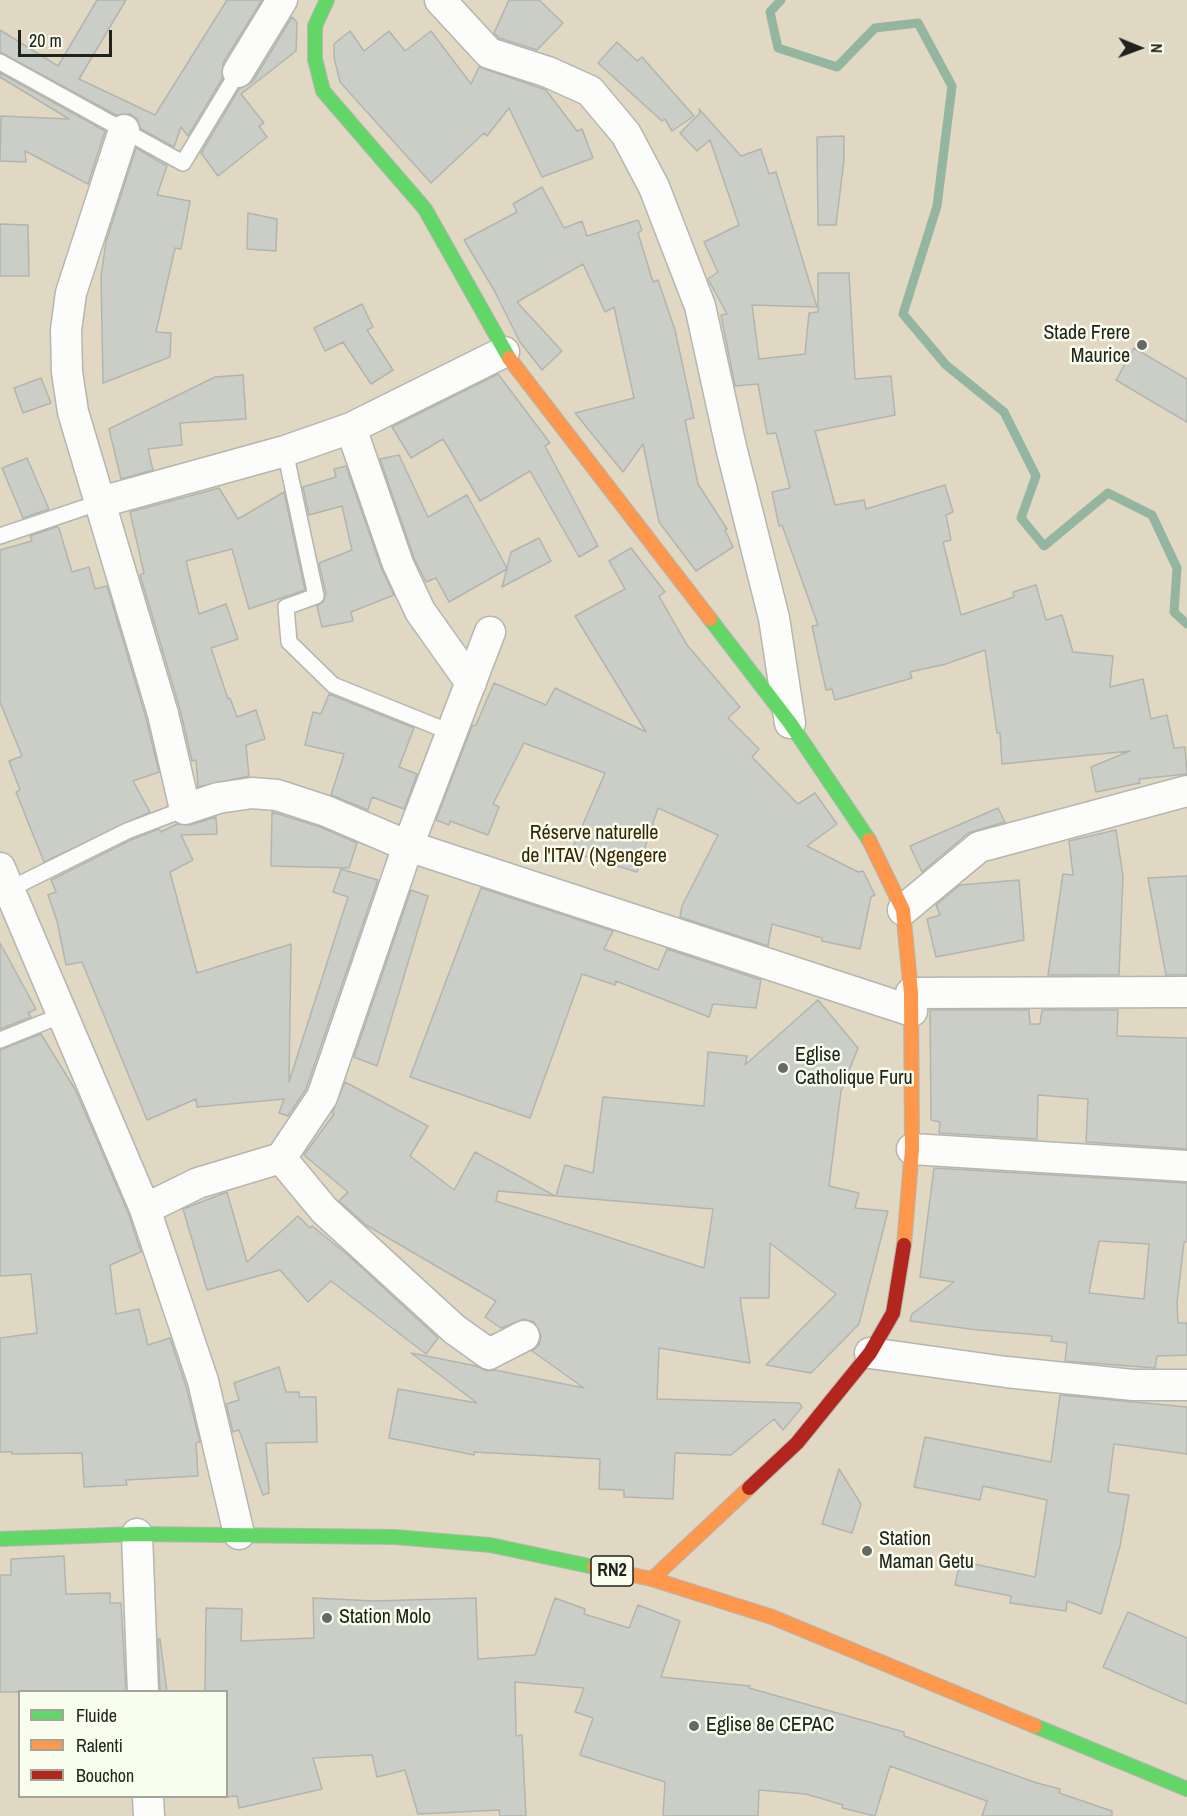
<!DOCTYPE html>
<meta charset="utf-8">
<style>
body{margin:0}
#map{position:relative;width:1187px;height:1816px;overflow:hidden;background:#eaece4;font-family:"Archivo Narrow",sans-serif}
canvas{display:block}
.legend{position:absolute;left:18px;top:1690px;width:210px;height:108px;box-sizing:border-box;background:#f8fded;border:2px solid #a2a599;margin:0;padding:8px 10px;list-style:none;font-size:18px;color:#20221c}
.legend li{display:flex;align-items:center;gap:12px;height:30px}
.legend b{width:30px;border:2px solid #a2a599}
.north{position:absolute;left:1109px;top:18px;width:60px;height:60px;-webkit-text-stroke:4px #f8fded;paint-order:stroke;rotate:91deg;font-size:16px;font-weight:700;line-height:24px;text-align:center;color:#20221c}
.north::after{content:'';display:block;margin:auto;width:21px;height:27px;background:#20221c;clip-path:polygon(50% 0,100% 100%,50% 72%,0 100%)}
.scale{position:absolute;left:18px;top:30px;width:94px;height:27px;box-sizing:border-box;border:3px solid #20221c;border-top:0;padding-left:8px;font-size:18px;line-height:21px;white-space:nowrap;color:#20221c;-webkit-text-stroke:4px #f8fded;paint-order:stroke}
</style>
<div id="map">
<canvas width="1187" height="1816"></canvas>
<ul class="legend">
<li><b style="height:8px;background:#63d668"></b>Fluide</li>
<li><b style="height:8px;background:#ff974d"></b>Ralenti</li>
<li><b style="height:8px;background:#b3261e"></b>Bouchon</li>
</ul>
<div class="north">N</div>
<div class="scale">20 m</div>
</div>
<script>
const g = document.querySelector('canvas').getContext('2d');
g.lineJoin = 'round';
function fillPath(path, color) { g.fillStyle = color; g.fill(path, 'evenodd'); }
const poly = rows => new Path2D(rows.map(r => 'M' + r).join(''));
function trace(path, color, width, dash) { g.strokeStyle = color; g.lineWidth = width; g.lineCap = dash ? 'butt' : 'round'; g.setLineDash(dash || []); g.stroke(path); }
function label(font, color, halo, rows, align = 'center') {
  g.font = font + ' "Archivo Narrow",sans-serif'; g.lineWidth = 5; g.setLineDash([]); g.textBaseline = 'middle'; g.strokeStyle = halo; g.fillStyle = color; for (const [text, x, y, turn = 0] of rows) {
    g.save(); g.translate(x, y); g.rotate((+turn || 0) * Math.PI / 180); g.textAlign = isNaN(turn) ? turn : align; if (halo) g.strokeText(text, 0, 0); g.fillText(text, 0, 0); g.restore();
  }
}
const green = poly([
 [0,0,1187,0,1187,1816,0,1816],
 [20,1692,226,1692,226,1796,20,1796]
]);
const stream = poly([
 [781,0,770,12,778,48,837,67,875,28,918,23,952,86,937,206,903,314,946,365,1004,412,1036,476,1021,518,1044,546,1108,493,1152,515,1177,568,1174,612,1187,624]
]);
const building = poly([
 [97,0,126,0,79,79,155,115,227,0,262,0,223,63,222,79,188,136,181,127,174,147,141,129,137,119,130,114,116,115,0,52,0,30,58,66,97,0],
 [509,0,539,0,563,23,537,50,499,38,494,33,509,0],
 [292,17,297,22,296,51,241,94,264,123,259,126,267,137,218,176,201,153,239,89,253,81,292,17],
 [350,31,364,51,389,31,405,51,431,31,471,84,479,67,546,90,577,131,582,129,593,158,542,177,509,108,487,136,484,133,431,183,340,82,334,57,334,44,350,31],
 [617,42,637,61,642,57,694,116,672,131,665,119,662,121,598,63,617,42],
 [0,73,105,131,88,184,25,151,26,162,0,161,1,116,69,119,0,77,0,73],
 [699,109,741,156,761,149,769,174,776,172,817,307,752,305,759,359,805,354,809,313,818,312,818,273,849,273,855,379,891,376,895,415,815,431,835,505,864,500,866,509,945,485,953,512,946,515,951,540,943,542,961,615,1014,597,1013,592,1036,585,1046,620,1062,615,1073,652,1113,656,1110,687,1143,679,1151,719,1167,715,1174,748,1185,747,1187,774,1139,779,1140,783,1096,792,1091,767,1130,751,1002,764,1000,733,997,733,985,650,946,664,910,672,912,678,835,700,832,689,826,690,812,626,818,625,782,525,779,526,772,492,790,488,776,433,767,434,758,384,735,386,721,315,727,314,708,279,718,272,704,242,739,225,710,140,697,151,680,133,700,113,699,109],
 [844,136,844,160,836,225,818,225,817,137,844,136],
 [136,148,167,166,157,195,190,201,181,249,175,248,156,332,171,333,170,357,103,383,101,276,106,242,136,148],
 [542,187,564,228,582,221,587,236,638,220,642,230,638,233,653,282,658,280,675,330,694,418,685,420,698,484,727,529,725,530,733,547,696,571,659,522,643,444,623,472,575,413,634,398,614,307,605,312,583,264,517,302,562,351,542,370,520,342,494,290,464,240,517,212,513,204,542,187],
 [248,213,277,219,276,251,247,249,248,213],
 [0,224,28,225,29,276,0,276,0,224],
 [362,304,373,327,367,330,393,370,371,384,343,342,325,351,314,328,362,304],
 [1134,348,1187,379,1187,422,1116,380,1134,348],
 [498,374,550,443,545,446,598,546,579,557,530,471,480,501,443,439,411,458,392,427,498,374],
 [243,375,246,419,180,423,182,445,148,449,153,470,121,479,109,429,215,377,243,375],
 [41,378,51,403,23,413,14,388,41,378],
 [399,455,428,517,467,495,507,568,511,552,539,538,551,561,502,587,507,569,449,602,436,578,426,582,414,558,380,459,399,455],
 [27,458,49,509,23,518,2,468,27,458],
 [346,466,382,570,394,595,351,612,353,621,322,627,317,606,323,602,326,594,319,563,352,550,342,506,309,515,303,487,336,477,334,469,346,466],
 [219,488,238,519,284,492,305,590,249,609,232,549,186,561,199,614,226,604,238,639,211,648,228,699,230,698,237,717,256,710,265,739,246,745,249,776,198,787,196,760,192,761,180,709,140,575,144,573,130,512,219,488],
 [56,527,59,528,72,572,89,567,95,589,107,586,146,718,159,772,133,781,150,812,44,862,16,792,20,790,9,761,22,756,0,702,0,550,32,541,30,536,56,527],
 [631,548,665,592,659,596,687,645,740,707,728,718,759,749,752,757,798,804,815,793,837,824,807,846,858,872,863,871,875,895,871,897,860,949,822,941,822,938,772,924,768,946,680,917,682,906,718,835,658,808,637,872,571,852,605,773,524,743,493,804,499,807,488,835,450,821,449,825,436,820,472,726,476,725,494,683,546,705,555,688,646,732,575,616,625,589,609,561,631,548],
 [329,694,414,728,399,767,417,774,404,809,372,797,368,810,331,795,344,754,305,745,313,712,321,714,329,694],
 [998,808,1005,822,968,833,922,872,910,846,998,808],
 [272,812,320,827,357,843,349,868,271,866,272,812],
 [216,817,217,834,181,835,193,860,170,872,197,973,291,944,289,1082,348,897,333,892,341,869,378,880,306,1089,288,1116,279,1113,284,1099,197,1107,196,1099,147,1120,82,962,66,965,57,921,48,895,56,892,51,880,131,840,159,829,161,832,177,824,190,825,216,817],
 [1116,830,1123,876,1119,975,1048,975,1063,874,1073,875,1069,841,1116,830],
 [1187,876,1187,975,1166,975,1148,878,1187,876],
 [1019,880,1024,940,936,957,927,919,940,915,936,905,960,885,1019,880],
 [481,888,613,931,604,949,658,970,667,949,761,980,756,1008,713,1004,709,1017,616,981,615,985,582,974,530,1118,410,1077,481,888],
 [411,890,428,896,377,1066,354,1057,411,890],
 [0,943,36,1009,28,1013,31,1017,0,1029,0,943],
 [818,1000,858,1048,841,1091,829,1186,859,1193,855,1208,888,1211,859,1324,811,1373,766,1365,836,1294,770,1243,769,1298,740,1298,750,1363,659,1348,657,1399,799,1403,802,1407,783,1430,774,1419,731,1455,675,1453,673,1499,624,1497,624,1490,599,1489,600,1459,474,1452,474,1455,389,1438,398,1389,477,1403,411,1353,476,1366,487,1371,495,1370,584,1388,532,1351,539,1345,541,1336,534,1322,524,1319,501,1328,485,1317,496,1301,366,1225,339,1201,348,1192,304,1155,334,1114,332,1113,345,1082,428,1126,410,1156,454,1190,475,1152,555,1196,498,1191,496,1201,704,1268,713,1209,556,1196,565,1165,593,1173,603,1097,704,1106,708,1052,747,1056,745,1065,818,1000],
 [930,1010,1029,1010,1030,1024,1040,1024,1042,1010,1118,1010,1117,1036,1187,1038,1187,1149,1086,1142,1088,1099,1038,1095,1037,1139,939,1133,940,1122,931,1120,930,1010],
 [41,1034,76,1091,129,1215,141,1252,110,1265,116,1314,139,1309,148,1345,170,1338,186,1386,200,1442,196,1443,198,1476,126,1480,127,1485,84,1487,82,1453,12,1454,12,1452,0,1452,0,1338,37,1333,31,1274,0,1276,0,1050,41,1034],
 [934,1168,1187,1183,1187,1242,1184,1242,1177,1303,1178,1323,1187,1323,1187,1355,1157,1356,1155,1368,1065,1361,1067,1343,1051,1341,1052,1336,978,1330,910,1321,912,1314,954,1282,920,1277,934,1168],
 [1099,1241,1149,1244,1144,1299,1089,1293,1099,1241],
 [227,1192,247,1262,298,1216,310,1228,312,1226,348,1255,438,1338,426,1354,331,1281,308,1302,280,1270,207,1290,183,1209,227,1192],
 [279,1367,286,1392,299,1392,299,1397,316,1397,317,1442,266,1443,269,1493,263,1495,239,1430,233,1432,226,1404,239,1400,234,1383,279,1367],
 [1060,1395,1187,1407,1187,1454,1114,1444,1108,1492,1129,1495,1120,1546,1101,1614,1067,1601,1066,1611,1010,1603,1011,1596,955,1585,960,1561,1035,1577,1047,1500,983,1486,980,1500,914,1487,925,1437,1051,1462,1060,1395],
 [839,1469,861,1504,852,1533,822,1524,839,1469],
 [64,1556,66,1594,110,1593,110,1603,121,1603,126,1692,0,1692,0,1575,11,1575,11,1559,64,1556],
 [313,1598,374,1601,476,1598,478,1659,535,1655,555,1598,585,1609,584,1614,629,1628,638,1605,680,1621,661,1677,750,1686,749,1688,904,1732,904,1736,1037,1783,1060,1789,1059,1793,1112,1811,1112,1816,982,1816,987,1801,890,1766,875,1816,842,1808,843,1805,806,1794,759,1790,758,1816,663,1816,665,1782,580,1755,593,1718,575,1712,584,1688,515,1682,516,1736,522,1735,526,1816,500,1816,499,1810,418,1814,405,1770,377,1777,372,1755,313,1758,322,1789,239,1808,237,1796,226,1797,226,1692,205,1692,206,1608,242,1609,241,1641,314,1638,313,1598],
 [1128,1612,1187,1638,1187,1704,1103,1667,1128,1612],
 [158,1639,160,1639,167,1692,160,1692,158,1639]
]);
const lane = poly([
 [0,62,183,163,238,72],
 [285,451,316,596,286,607,289,642,333,685,450,732],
 [0,536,101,502],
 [8,890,127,831,185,809],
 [0,1040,62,1015]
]);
const street = poly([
 [440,0,489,53,548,72,590,91,626,134,654,187,700,306,731,447,774,618,790,723],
 [238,72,282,0],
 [124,130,71,293,66,330,67,372,73,412,163,714,185,809,218,798,252,793,277,795,326,811,408,846,912,1011],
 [351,428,398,564,420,611,471,683],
 [101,502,285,451,351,428,504,352],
 [0,868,145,1209,203,1381,239,1534],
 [903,910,979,847,1187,791],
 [911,993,1187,992],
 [912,1149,1187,1166],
 [281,1158,324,1210,454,1329,489,1354,524,1336],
 [145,1209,198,1183,281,1158,322,1097,408,846,490,632],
 [870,1353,1006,1372,1133,1385,1187,1385],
 [137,1534,143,1692],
 [148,1796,149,1816]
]);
const fast = poly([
 [327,0,315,26,315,59,323,91,425,209,509,358],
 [710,619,790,723,869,840],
 [0,1539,137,1534,395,1537,490,1545,594,1567],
 [1035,1726,1187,1789]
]);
const slow = poly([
 [509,358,710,619],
 [869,840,903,910,911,993,912,1149,904,1245],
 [594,1567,652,1579,772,1617,1035,1726],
 [652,1579,749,1488]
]);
const jam = poly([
 [749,1488,797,1443,870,1353,893,1313,904,1245]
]);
const markers = [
 [1142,345,6,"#676962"],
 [783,1068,6,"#676962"],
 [867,1551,6,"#676962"],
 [327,1618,6,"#676962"],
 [694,1726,6,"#676962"]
];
const shields = [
 [612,1571,42]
];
const shieldNames = [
 ["RN2",612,1571]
];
const poiNames = [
 ["Stade Frere",1130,334,"right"],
 ["Maurice",1130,357,"right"],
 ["Eglise",795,1056],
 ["Catholique Furu",795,1079],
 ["Station",879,1540],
 ["Maman Getu",879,1563],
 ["Station Molo",339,1618],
 ["Eglise 8e CEPAC",706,1726]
];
const parkNames = [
 ["Réserve naturelle",594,834],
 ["de l'ITAV (Ngengere",594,857]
];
fillPath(green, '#e0d8c2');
trace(stream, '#94b59f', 9);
fillPath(building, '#cbcec7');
trace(building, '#b2b5af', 1.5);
trace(lane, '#b4b6af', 18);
trace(street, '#b4b6af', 33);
trace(fast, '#b4b6af', 16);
trace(slow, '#b4b6af', 16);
trace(jam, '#b4b6af', 16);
trace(lane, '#fcfcfb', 15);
trace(street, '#fcfcfb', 30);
trace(fast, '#63d668', 14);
trace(slow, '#ff974d', 14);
trace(jam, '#b3261e', 14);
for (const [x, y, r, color] of markers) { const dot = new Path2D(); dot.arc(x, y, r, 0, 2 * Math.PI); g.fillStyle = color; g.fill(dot); trace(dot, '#f8fded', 2); }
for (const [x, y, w] of shields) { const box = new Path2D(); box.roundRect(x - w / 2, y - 15, w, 30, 4.5); g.fillStyle = '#f8fded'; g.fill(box); trace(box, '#20221c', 1.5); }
label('bold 18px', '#20221c', null, shieldNames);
label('20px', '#20221c', '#f8fded', poiNames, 'left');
label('20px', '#362600', '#f8fded', parkNames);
</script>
